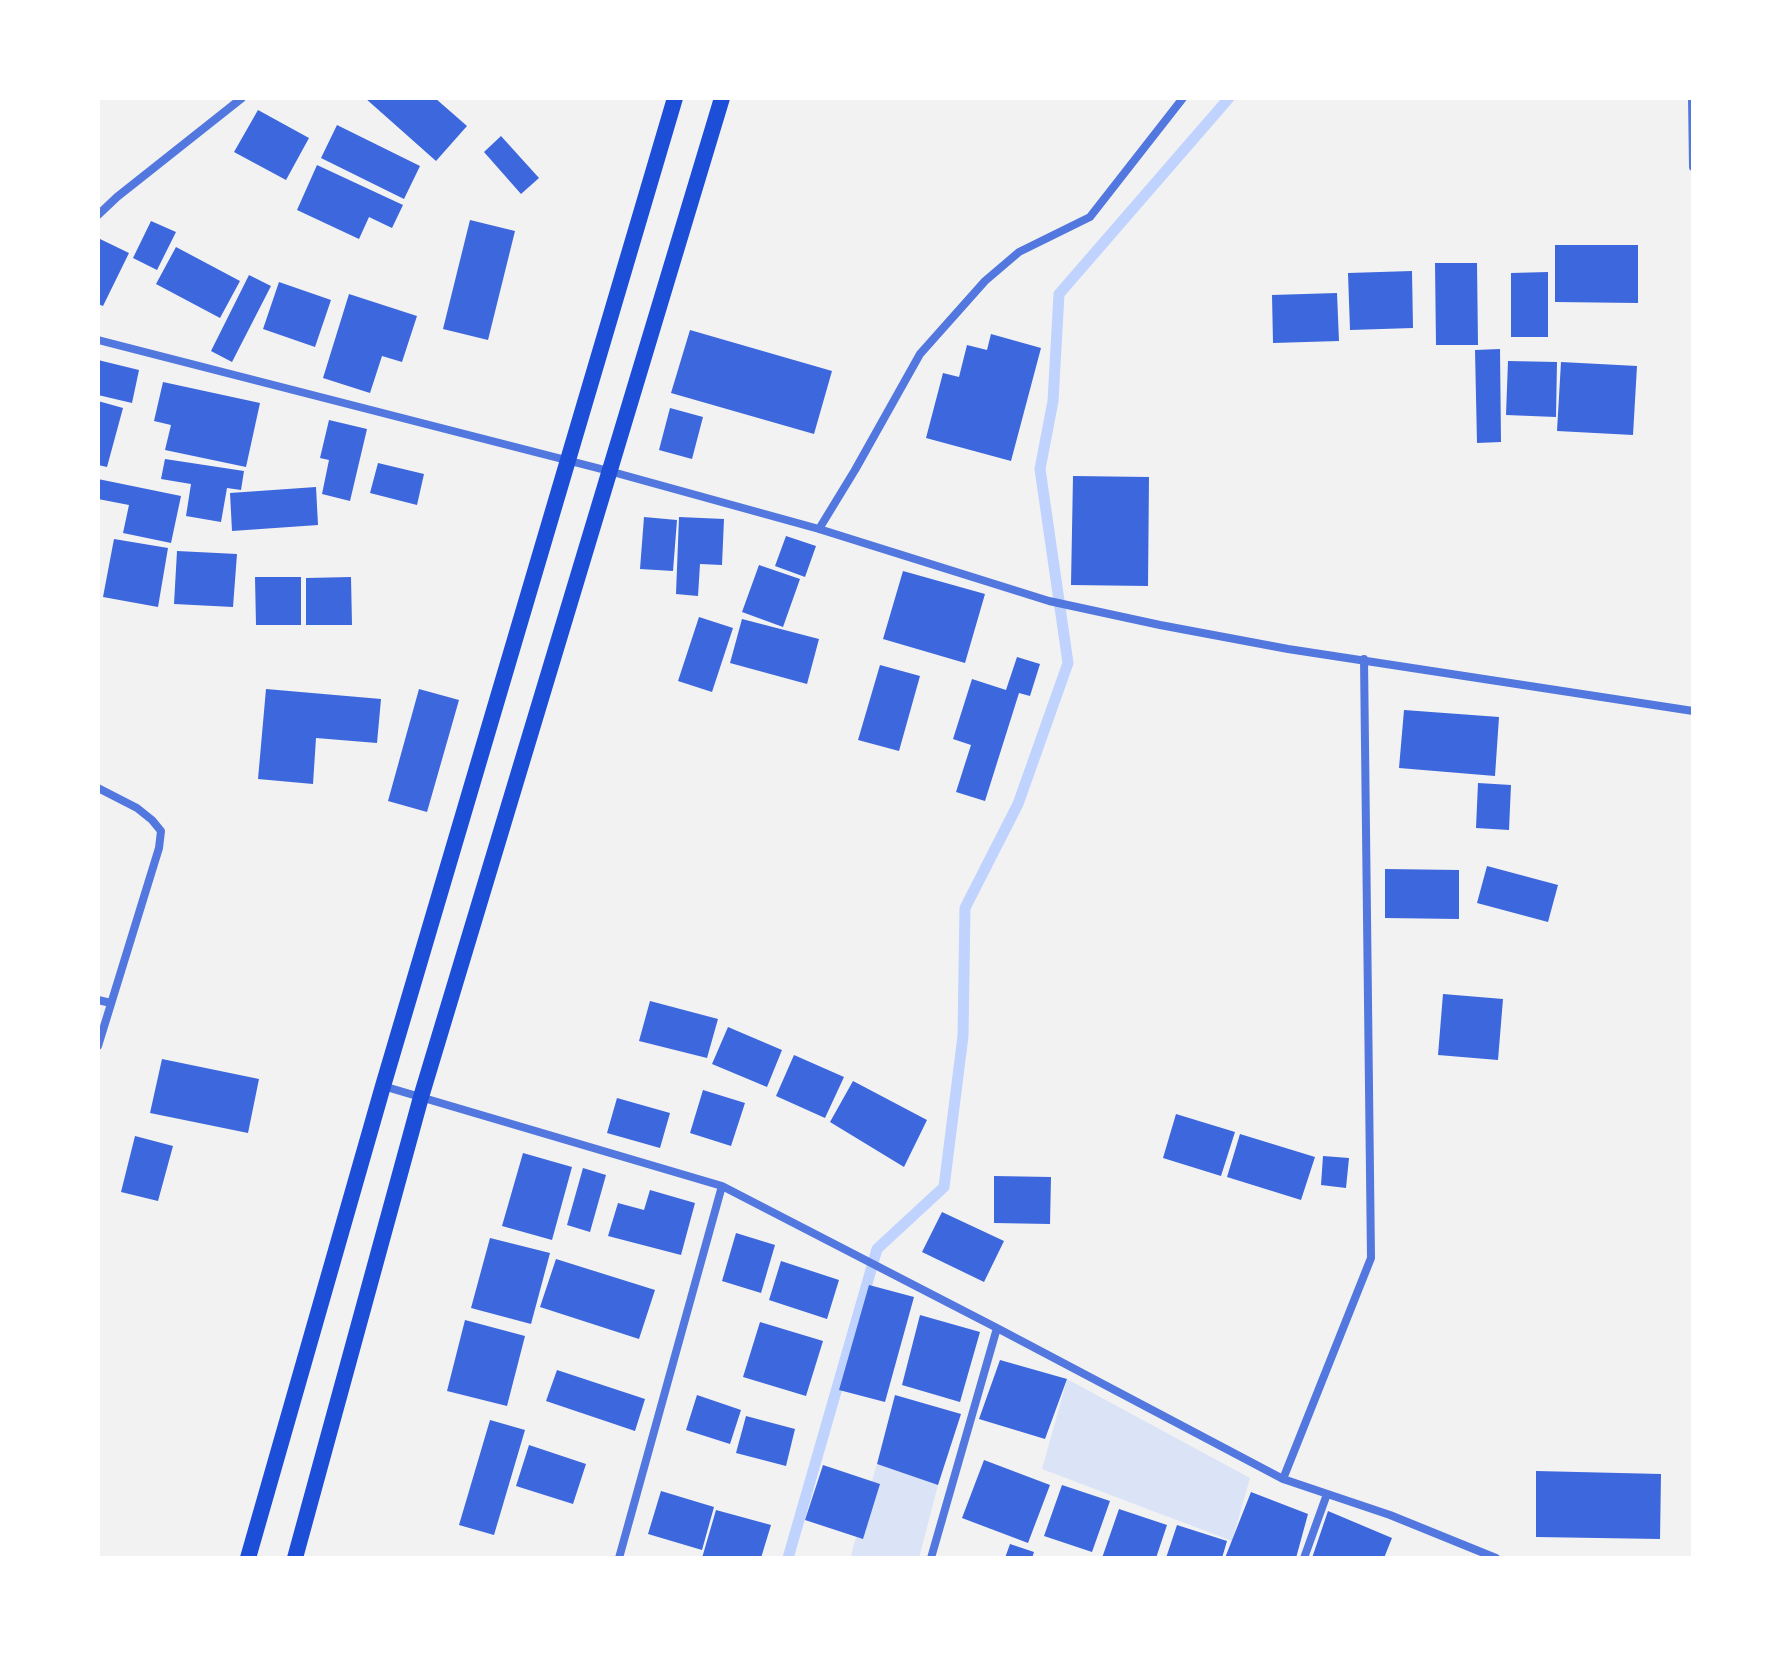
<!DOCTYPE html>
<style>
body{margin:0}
#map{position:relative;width:1791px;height:1656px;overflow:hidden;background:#f2f2f2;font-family:"Golos Text",sans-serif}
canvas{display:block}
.frame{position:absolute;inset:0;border:100px solid #fff;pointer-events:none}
</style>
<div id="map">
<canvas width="1791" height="1656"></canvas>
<div class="frame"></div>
</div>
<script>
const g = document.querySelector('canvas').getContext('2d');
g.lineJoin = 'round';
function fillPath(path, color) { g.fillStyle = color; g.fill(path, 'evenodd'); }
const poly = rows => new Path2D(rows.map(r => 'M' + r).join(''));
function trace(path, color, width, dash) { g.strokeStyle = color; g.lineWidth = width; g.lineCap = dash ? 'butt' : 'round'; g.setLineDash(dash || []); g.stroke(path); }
const green = poly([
 [1067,1379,1250,1478,1232,1541,1042,1469],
 [877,1464,938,1485,919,1558,861,1558,851,1555]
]);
const stream = poly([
 [788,1558,877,1249,944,1187,963,1036,965,908,1018,804,1068,663,1040,469,1053,401,1059,294,1229,98]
]);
const building = poly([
 [365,98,435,98,467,126,436,161],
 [258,110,309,138,286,180,234,152],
 [337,125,420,166,404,199,321,158],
 [501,136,539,178,521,194,484,152],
 [317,165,403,205,392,228,369,217,359,239,297,210],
 [470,220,515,231,488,340,443,329],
 [151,221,176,232,157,270,133,258],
 [100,239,129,253,103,306,98,304,98,243],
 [1555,245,1638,245,1638,303,1555,302],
 [176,247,240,281,220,318,156,284],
 [1435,263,1477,263,1478,345,1436,345],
 [1412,271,1413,328,1350,330,1348,273],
 [1548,272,1548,337,1511,337,1511,273],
 [249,275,271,286,232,362,211,351],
 [279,282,331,300,315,347,263,329],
 [1337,293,1339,341,1273,343,1272,295],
 [349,294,417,316,402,362,382,356,370,393,323,378],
 [690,330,832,371,814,434,671,393],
 [991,334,1041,348,1011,461,926,438,943,373,959,377,967,345,987,350],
 [1500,349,1501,442,1477,443,1475,350],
 [98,360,139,370,132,403,98,395],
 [1508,361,1557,362,1556,417,1506,415],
 [1561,362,1637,366,1633,435,1557,431],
 [163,382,260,403,246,467,165,450,171,425,154,421],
 [98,401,123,408,107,467,98,465],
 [670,408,703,417,692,459,659,450],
 [329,420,367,429,350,501,322,494,329,460,320,458],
 [165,459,244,471,241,490,227,488,221,522,186,516,191,484,161,479],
 [378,463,424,474,417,505,370,493],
 [1073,476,1149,477,1148,586,1071,585],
 [98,479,181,496,171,543,123,533,129,505,98,499],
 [316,487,318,525,232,531,230,493],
 [644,517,677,520,673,571,640,569],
 [679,517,724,519,722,565,700,564,698,596,676,594],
 [786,536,816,546,805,577,775,566],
 [114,539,168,548,158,607,103,597],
 [177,551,237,554,233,607,174,604],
 [759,565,800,579,783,627,742,612],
 [903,571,985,594,965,663,883,639],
 [255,577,301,577,301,625,256,625],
 [351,577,352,625,306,625,306,578],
 [699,617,733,628,712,692,678,681],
 [742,619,819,639,807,684,730,663],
 [1017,657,1040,664,1030,696,1019,693,985,801,956,792,971,745,953,739,972,679,1006,690],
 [880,665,920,676,899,751,858,740],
 [266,689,381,699,377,743,316,738,313,784,258,779],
 [419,689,459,700,427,812,388,801],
 [1404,710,1499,717,1495,776,1399,768],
 [1478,783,1511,785,1509,830,1476,828],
 [1487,866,1558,885,1548,922,1477,903],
 [1385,869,1459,870,1459,919,1385,918],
 [1443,994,1503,999,1498,1060,1438,1055],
 [650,1001,718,1019,707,1058,639,1041],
 [728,1027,782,1050,767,1087,712,1064],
 [794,1055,844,1077,825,1118,776,1096],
 [162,1059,259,1079,248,1133,150,1113],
 [853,1081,927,1120,904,1167,830,1122],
 [703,1090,745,1103,731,1146,690,1133],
 [617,1098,670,1113,660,1148,607,1133],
 [1176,1114,1235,1132,1221,1176,1163,1158],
 [1240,1134,1315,1157,1301,1200,1227,1177],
 [135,1136,173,1146,158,1201,121,1192],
 [523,1153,572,1167,552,1240,502,1226],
 [1323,1156,1349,1158,1346,1188,1321,1185],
 [583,1168,606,1175,590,1232,567,1225],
 [994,1176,1051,1177,1050,1224,994,1223],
 [650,1190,695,1203,681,1255,608,1236,618,1203,644,1210],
 [942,1212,1004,1241,984,1282,922,1252],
 [736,1233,775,1245,761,1293,722,1281],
 [490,1238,550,1253,531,1324,471,1308],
 [556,1259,655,1290,639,1339,540,1307],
 [781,1261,839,1280,827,1319,769,1300],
 [869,1285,914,1297,885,1402,839,1390],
 [920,1315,980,1332,960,1402,902,1385],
 [465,1320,525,1336,507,1406,447,1391],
 [760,1322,823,1341,806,1396,743,1377],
 [1000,1360,1067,1379,1045,1439,979,1419],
 [557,1370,645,1399,635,1431,546,1401],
 [697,1395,741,1410,730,1444,686,1430],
 [895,1395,961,1414,938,1485,877,1464],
 [746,1416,795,1429,786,1466,736,1453],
 [490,1420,525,1430,494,1535,459,1525],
 [529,1445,586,1464,573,1504,516,1486],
 [984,1460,1050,1485,1028,1543,962,1518],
 [823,1465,880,1484,863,1539,805,1520],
 [1536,1471,1661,1474,1660,1539,1536,1537],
 [1062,1485,1110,1501,1092,1552,1044,1536],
 [661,1491,714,1507,702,1550,648,1534],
 [1251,1492,1308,1514,1296,1558,1225,1558],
 [1119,1509,1167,1525,1156,1558,1102,1558],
 [716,1510,771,1525,761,1558,702,1558],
 [1328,1511,1392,1538,1384,1558,1312,1558],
 [1177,1525,1227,1541,1222,1558,1166,1558],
 [1010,1544,1034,1552,1032,1558,1005,1558]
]);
const minor = poly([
 [1692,98,1693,167],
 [98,215,117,197,242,98],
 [98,340,609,471,819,529,1049,601,1160,625,1288,649,1693,711],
 [819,529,855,470,920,354,985,281,1019,252,1090,217,1183,98],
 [98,788,137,808,152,820,161,831,159,848,98,1046],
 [98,1000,111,1003],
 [383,1086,722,1186,997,1328,1283,1479,1390,1515,1496,1558],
 [1283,1479,1371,1258,1364,659],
 [619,1558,722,1186],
 [931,1558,997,1328],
 [1304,1558,1327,1494]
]);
const secondary = poly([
 [248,1558,383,1086,675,98],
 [295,1558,421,1097,722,98]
]);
fillPath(green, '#dbe4f7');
trace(stream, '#bfd3fe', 11);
fillPath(building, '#3d67dc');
trace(minor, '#5277de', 8);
trace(secondary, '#1d4ed8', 16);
</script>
